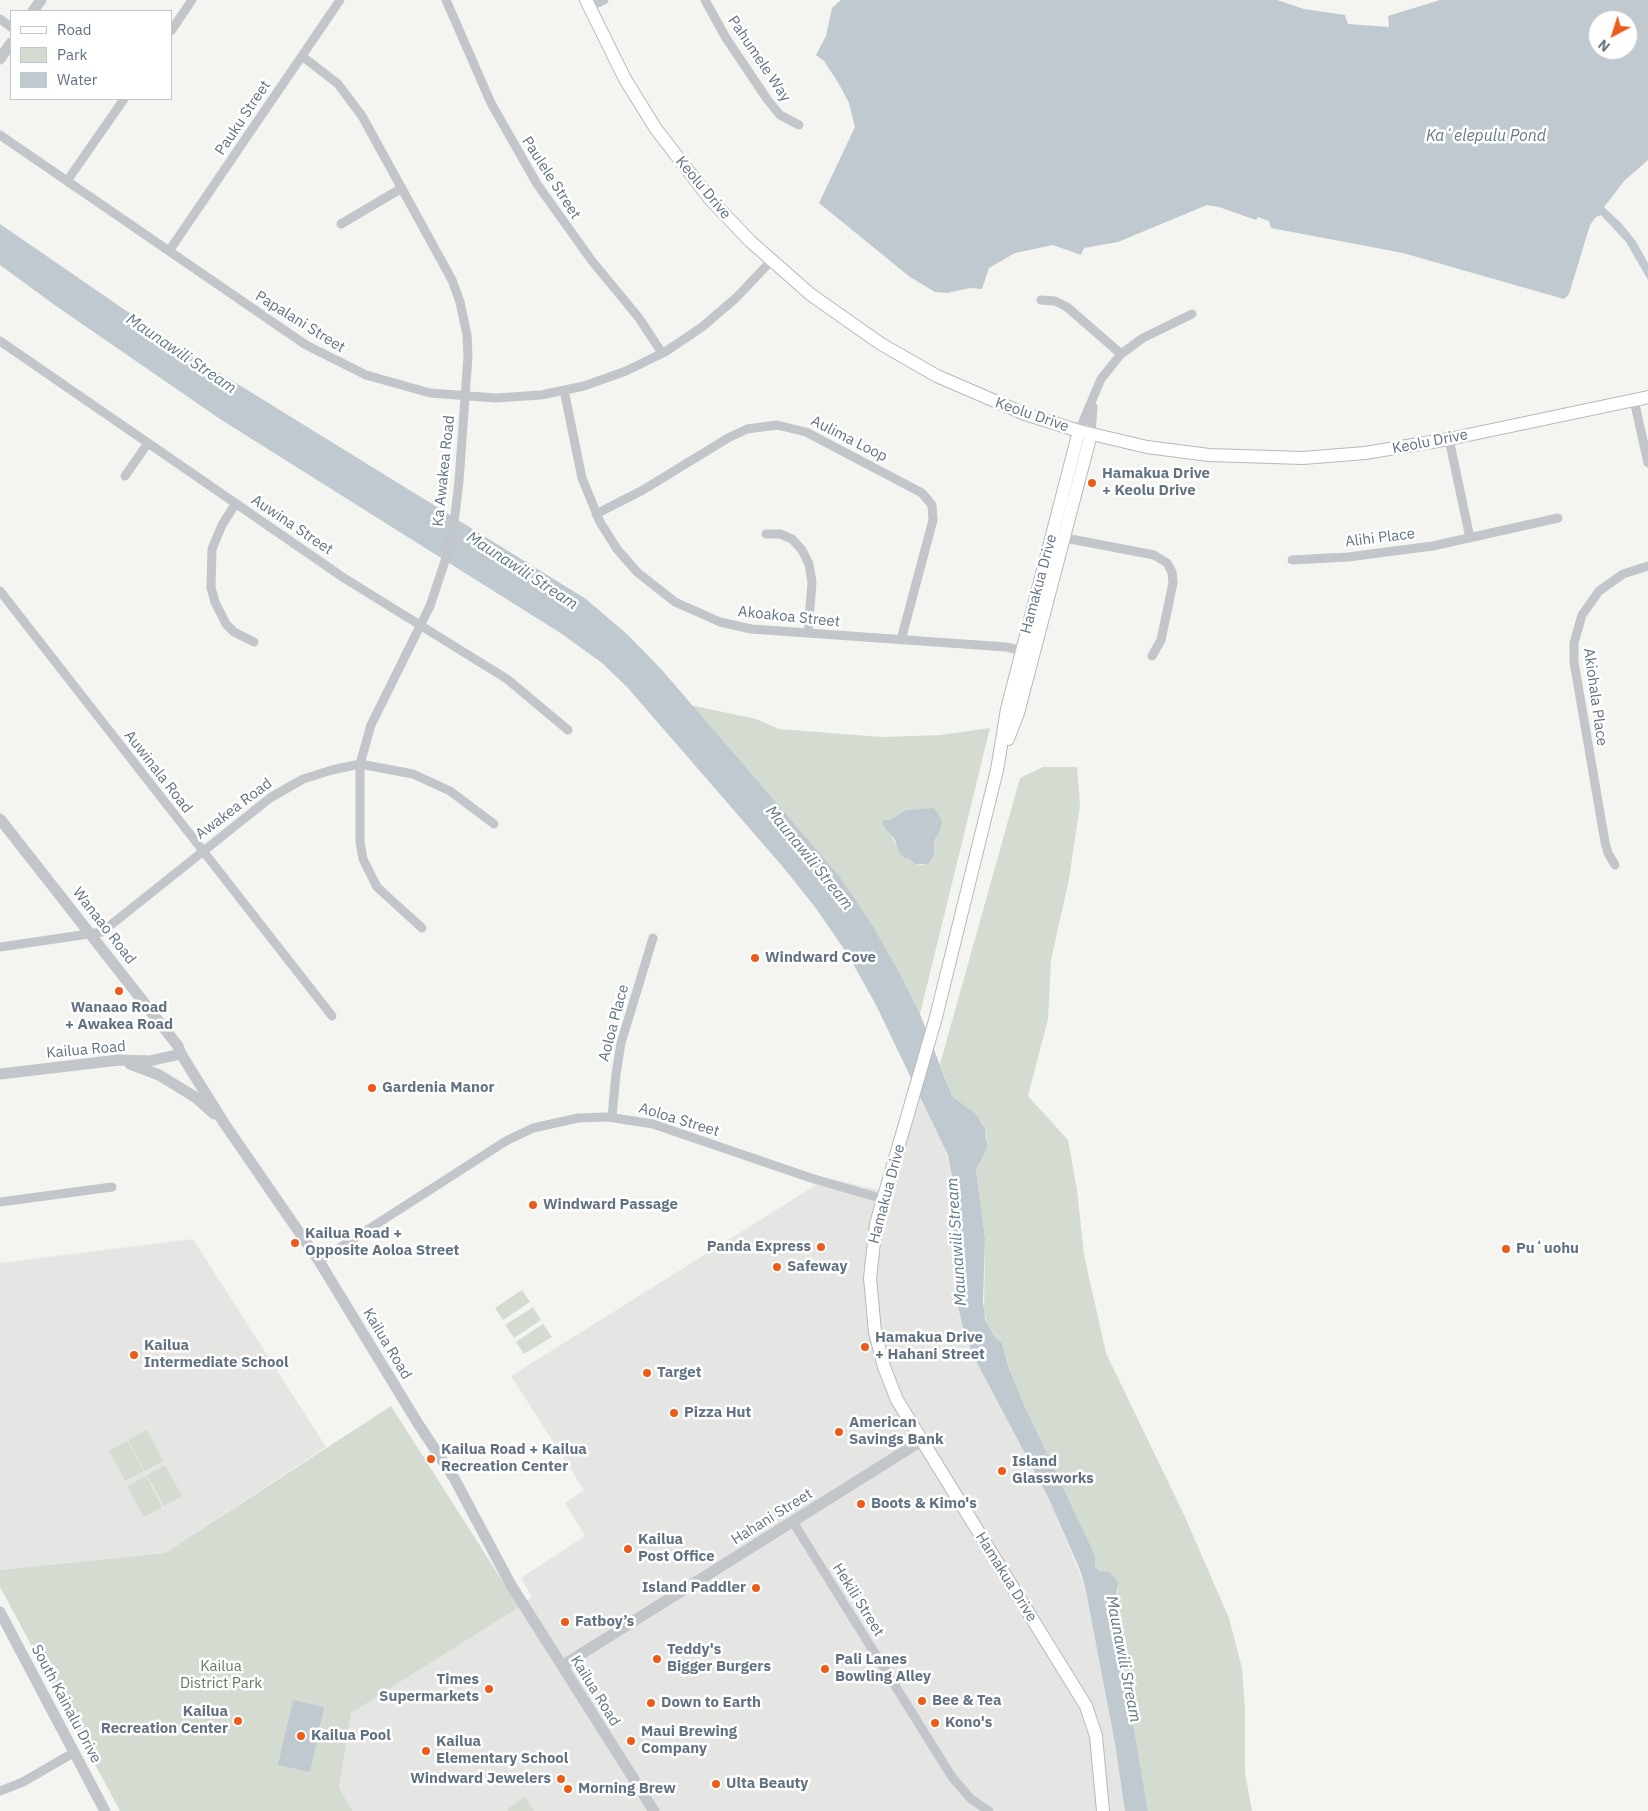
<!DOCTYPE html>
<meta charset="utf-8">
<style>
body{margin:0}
#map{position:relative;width:1648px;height:1811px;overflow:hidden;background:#f4f5f0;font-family:"IBM Plex Sans",sans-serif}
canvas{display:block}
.legend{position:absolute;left:10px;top:10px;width:162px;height:90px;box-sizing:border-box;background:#fff;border:1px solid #c0c7cd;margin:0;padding:6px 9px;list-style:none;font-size:15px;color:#627283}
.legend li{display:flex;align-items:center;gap:10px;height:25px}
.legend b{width:25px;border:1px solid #c0c7cd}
.north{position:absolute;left:1588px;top:10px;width:50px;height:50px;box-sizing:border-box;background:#fff;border:1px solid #c0c7cd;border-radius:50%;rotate:220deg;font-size:14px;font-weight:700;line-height:20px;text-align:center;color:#627283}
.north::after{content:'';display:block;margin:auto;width:18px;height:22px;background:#ed5b18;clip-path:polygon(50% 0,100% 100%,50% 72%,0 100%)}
</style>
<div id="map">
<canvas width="1648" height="1811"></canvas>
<ul class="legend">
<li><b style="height:6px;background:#fff"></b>Road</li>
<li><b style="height:14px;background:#d4dcd1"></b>Park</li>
<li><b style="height:14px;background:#bfc9cf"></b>Water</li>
</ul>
<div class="north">N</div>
</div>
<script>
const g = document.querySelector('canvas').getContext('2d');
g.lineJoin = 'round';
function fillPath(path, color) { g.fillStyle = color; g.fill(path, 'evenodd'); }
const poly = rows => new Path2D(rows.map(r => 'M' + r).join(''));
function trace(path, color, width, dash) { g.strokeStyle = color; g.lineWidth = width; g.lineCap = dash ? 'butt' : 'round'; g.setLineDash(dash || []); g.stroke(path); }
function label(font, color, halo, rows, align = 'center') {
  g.font = font + ' "IBM Plex Sans",sans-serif'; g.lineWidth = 5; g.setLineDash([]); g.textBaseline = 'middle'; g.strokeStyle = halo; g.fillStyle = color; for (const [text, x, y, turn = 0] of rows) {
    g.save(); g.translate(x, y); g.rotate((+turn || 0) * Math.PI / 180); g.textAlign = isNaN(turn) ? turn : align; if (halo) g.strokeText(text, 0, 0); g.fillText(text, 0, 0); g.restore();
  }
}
const built = poly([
 [920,1097,943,1143,951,1167,964,1331,976,1361,1048,1497,1085,1586,1115,1744,1125,1811,353,1811,339,1788,351,1713,532,1597,521,1578,585,1536,565,1503,584,1490,511,1376,827,1178,892,1193],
 [193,1239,326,1447,165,1553,0,1570,0,1263]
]);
const green = poly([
 [690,705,756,719,779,729,882,737,940,735,990,728,920,1014,904,982],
 [934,809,940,831,934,841,933,855,923,865,915,864,896,844,886,827,890,820,906,810],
 [1043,767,1077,767,1080,805,1069,879,1051,960,1048,1019,1028,1096,1068,1140,1077,1190,1084,1255,1106,1353,1185,1517,1229,1618,1242,1668,1245,1711,1245,1772,1252,1811,1148,1811,1114,1610,1113,1602,1118,1591,1104,1573,1095,1567,1012,1378,1002,1343,990,1330,984,1313,985,1238,976,1170,983,1156,987,1136,982,1123,968,1108,952,1096,940,1064,1020,778],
 [522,1290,530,1302,503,1320,495,1308],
 [533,1307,541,1320,514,1338,505,1325],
 [543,1324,552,1337,524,1354,516,1342],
 [391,1406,519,1607,351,1713,339,1788,353,1811,120,1811,0,1587,0,1570,165,1553],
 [147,1430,163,1461,145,1471,128,1440],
 [127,1441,144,1471,125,1481,109,1451],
 [165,1465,182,1496,164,1506,147,1475],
 [146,1476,162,1507,144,1517,127,1486],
 '500 1779a7 7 0 1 1 14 0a7 7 0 1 1-14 0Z',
 [525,1797,534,1811,509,1811,507,1809]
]);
const water = poly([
 [841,0,1277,0,1304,9,1345,15,1348,24,1389,27,1388,16,1440,0,1648,0,1648,160,1625,180,1604,207,1621,223,1635,240,1648,263,1648,280,1626,242,1601,215,1596,217,1590,225,1569,294,1564,299,1403,253,1271,228,1269,221,1258,217,1256,220,1219,207,1207,205,1118,242,1084,248,1081,255,1053,245,1015,253,989,268,982,289,970,288,947,293,935,292,910,277,819,203,855,127,849,103,839,84,824,61,816,55,826,36,832,8],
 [1598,20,1628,20,1628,50,1598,50],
 [0,224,189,354,586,599,628,635,662,670,839,876,874,928,904,982,920,1014,952,1096,976,1114,985,1129,987,1148,976,1170,985,1238,983,1301,985,1319,993,1334,1002,1343,1009,1369,1024,1405,1095,1556,1095,1567,1100,1571,1109,1572,1118,1582,1114,1610,1148,1811,1125,1811,1115,1744,1085,1586,1080,1570,1048,1497,976,1361,964,1331,956,1298,954,1187,948,1155,876,1005,848,955,815,907,783,867,627,687,602,663,562,634,220,419,56,306,0,265],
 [934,808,942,821,940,831,934,841,934,855,928,864,915,864,909,858,904,858,899,852,895,840,882,824,884,820,890,820,906,810],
 [293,1700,324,1707,310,1772,278,1765]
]);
const minor = poly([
 [446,0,491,103,537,184,592,261,639,318,662,353],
 [705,0,726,38,767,99,780,115,799,125],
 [589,7,604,0],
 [0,19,11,27],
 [171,31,192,0],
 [302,56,338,84,362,116,452,280,460,302,467,335,468,356,459,481,455,515,446,558,430,606,371,725,360,764,360,842,363,859,377,887,422,928],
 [0,135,306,345,366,375,430,393,496,398,541,395,584,386,626,371,665,352,702,327,736,298,771,261],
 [67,181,124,99],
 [341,224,402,188],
 [169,251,340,0],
 [1041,300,1055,301,1067,307,1121,354],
 [0,341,344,578,507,679,568,730],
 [564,390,582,478,600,522,617,549,637,572,675,602,720,622,751,629,1006,647,1028,652],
 [1634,400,1648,463],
 [1079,431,1101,379,1121,354,1143,338,1192,314],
 [1091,434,1093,407],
 [1449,439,1470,538],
 [125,476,148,443],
 [236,503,222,525,212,549,211,588,215,602,226,624,234,632,254,642],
 [596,514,643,490,728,438,747,429,777,425,806,432,922,493,932,505,933,520,901,640],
 [766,534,780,534,792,539,802,550,809,564,812,582,808,633],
 [1060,537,1154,555,1167,563,1172,572,1173,583,1161,640,1152,656],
 [1292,560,1348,557,1433,546,1558,518],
 [0,591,332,1016],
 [1615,865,1608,853,1605,842,1574,662,1574,643,1582,615,1599,591,1623,574,1648,566],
 [0,947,102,932,270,798,303,779,332,770,360,764,413,774,450,791,494,824],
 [612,1117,616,1074,621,1043,653,938],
 [0,1202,112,1187],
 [319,1261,506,1141,533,1128,578,1118,608,1117,653,1124,811,1178,883,1199],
 [793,1522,952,1777,971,1799,989,1811],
 [0,1791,23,1782,73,1753]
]);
const tertiary = poly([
 [33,11,41,0],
 [0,59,11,43],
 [0,819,178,1046,181,1054,224,1123,319,1261,417,1422,454,1478,511,1585,654,1811],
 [130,1064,159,1075,195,1097,214,1114],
 [0,1074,119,1060,149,1061,181,1054],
 [0,1612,105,1811],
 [562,1666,921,1441]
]);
const secondary = poly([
 [586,0,625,79,656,129,710,199,750,241,810,294,881,344,937,376,1025,414,1079,431,1147,447,1209,455,1303,458,1365,453,1449,439,1648,397],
 [1079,431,1007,709,997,770,936,1017,876,1224,870,1278,875,1332,884,1367,897,1400,1086,1706,1096,1736,1103,1811],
 [1008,739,1018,713,1091,434]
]);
const markers = [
 [1092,483,5,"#ed5b18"],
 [755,958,5,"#ed5b18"],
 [119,991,5,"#ed5b18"],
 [372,1088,5,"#ed5b18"],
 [533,1205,5,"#ed5b18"],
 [295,1243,5,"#ed5b18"],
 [821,1247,5,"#ed5b18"],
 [1506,1249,5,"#ed5b18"],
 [777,1267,5,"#ed5b18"],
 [865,1347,5,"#ed5b18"],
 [134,1355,5,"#ed5b18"],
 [647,1373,5,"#ed5b18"],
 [674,1413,5,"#ed5b18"],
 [839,1432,5,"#ed5b18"],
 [431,1459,5,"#ed5b18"],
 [1002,1471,5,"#ed5b18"],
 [861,1504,5,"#ed5b18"],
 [628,1549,5,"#ed5b18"],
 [756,1588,5,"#ed5b18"],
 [565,1622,5,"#ed5b18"],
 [657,1659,5,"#ed5b18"],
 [825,1669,5,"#ed5b18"],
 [489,1689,5,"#ed5b18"],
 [922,1701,5,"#ed5b18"],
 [651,1703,5,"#ed5b18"],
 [238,1721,5,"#ed5b18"],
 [935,1723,5,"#ed5b18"],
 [301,1736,5,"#ed5b18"],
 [631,1741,5,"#ed5b18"],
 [426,1751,5,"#ed5b18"],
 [561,1779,5,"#ed5b18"],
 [716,1784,5,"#ed5b18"],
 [568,1789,5,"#ed5b18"]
];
const streetNames = [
 ["Pahumele Way",759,59,56],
 ["Pauku Street",243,118,-56],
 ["Paulele Street",551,178,57],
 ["Keolu Drive",703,188,50],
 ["Papalani Street",300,322,32],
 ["Keolu Drive",1032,415,19],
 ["Aulima Loop",849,439,27],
 ["Keolu Drive",1430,442,-11],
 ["Ka Awakea Road",444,471,-84],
 ["Auwina Street",292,525,34],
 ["Alihi Place",1380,538,-7],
 ["Hamakua Drive",1039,584,-75],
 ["Akoakoa Street",789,617,6],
 ["Akiohala Place",1595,697,82],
 ["Auwinala Road",158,772,52],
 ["Awakea Road",234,809,-37],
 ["Wanaao Road",104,926,52],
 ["Aoloa Place",614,1023,-75],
 ["Kailua Road",86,1050,-5],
 ["Aoloa Street",679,1120,17],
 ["Hamakua Drive",887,1194,-75],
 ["Kailua Road",387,1344,59],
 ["Hahani Street",772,1517,-32],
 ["Hamakua Drive",1006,1577,58],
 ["Hekili Street",858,1600,58],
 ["Kailua Road",595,1691,58],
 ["South Kainalu Drive",66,1704,62]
];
const poiNames = [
 ["Hamakua Drive",1102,474],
 ["+ Keolu Drive",1102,491],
 ["Windward Cove",765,958],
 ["Wanaao Road",119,1008,"center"],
 ["+ Awakea Road",119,1025,"center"],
 ["Gardenia Manor",382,1088],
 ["Windward Passage",543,1205],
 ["Kailua Road +",305,1234],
 ["Opposite Aoloa Street",305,1251],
 ["Panda Express",811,1247,"right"],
 ["Puʻuohu",1516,1249],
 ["Safeway",787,1267],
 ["Hamakua Drive",875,1338],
 ["+ Hahani Street",875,1355],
 ["Kailua",144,1346],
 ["Intermediate School",144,1363],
 ["Target",657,1373],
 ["Pizza Hut",684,1413],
 ["American",849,1423],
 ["Savings Bank",849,1440],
 ["Kailua Road + Kailua",441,1450],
 ["Recreation Center",441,1467],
 ["Island",1012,1462],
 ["Glassworks",1012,1479],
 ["Boots & Kimo's",871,1504],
 ["Kailua",638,1540],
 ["Post Office",638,1557],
 ["Island Paddler",746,1588,"right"],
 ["Fatboy’s",575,1622],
 ["Teddy's",667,1650],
 ["Bigger Burgers",667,1667],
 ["Pali Lanes",835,1660],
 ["Bowling Alley",835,1677],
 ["Times",479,1680,"right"],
 ["Supermarkets",479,1697,"right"],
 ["Bee & Tea",932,1701],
 ["Down to Earth",661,1703],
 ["Kailua",228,1712,"right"],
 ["Recreation Center",228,1729,"right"],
 ["Kono's",945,1723],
 ["Maui Brewing",641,1732],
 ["Company",641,1749],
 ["Kailua Pool",311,1736],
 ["Kailua",436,1742],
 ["Elementary School",436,1759],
 ["Windward Jewelers",551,1779,"right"],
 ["Ulta Beauty",726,1784],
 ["Morning Brew",578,1789]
];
const parkNames = [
 ["Kailua",221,1667],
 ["District Park",221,1684]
];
const waterNames = [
 ["Kaʻelepulu Pond",1486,136],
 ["Maunawili Stream",181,354,34],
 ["Maunawili Stream",522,571,33],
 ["Maunawili Stream",809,858,51],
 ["Maunawili Stream",957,1242,-94],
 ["Maunawili Stream",1123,1659,79]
];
fillPath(built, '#e5e6e4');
fillPath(green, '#d4dcd1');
fillPath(water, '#bfc9cf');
trace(secondary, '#b4b9be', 14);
trace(minor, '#c2c5c9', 9);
trace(tertiary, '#c2c5c9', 11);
trace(secondary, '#fff', 12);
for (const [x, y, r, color] of markers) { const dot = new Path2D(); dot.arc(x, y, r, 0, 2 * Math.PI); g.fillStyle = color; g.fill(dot); trace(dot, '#fff', 2); }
label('15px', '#627283', '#fff', streetNames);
label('bold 15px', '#627283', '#fff', poiNames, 'left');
label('15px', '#647a61', '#fff', parkNames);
label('italic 16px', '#627a88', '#fff', waterNames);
</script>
